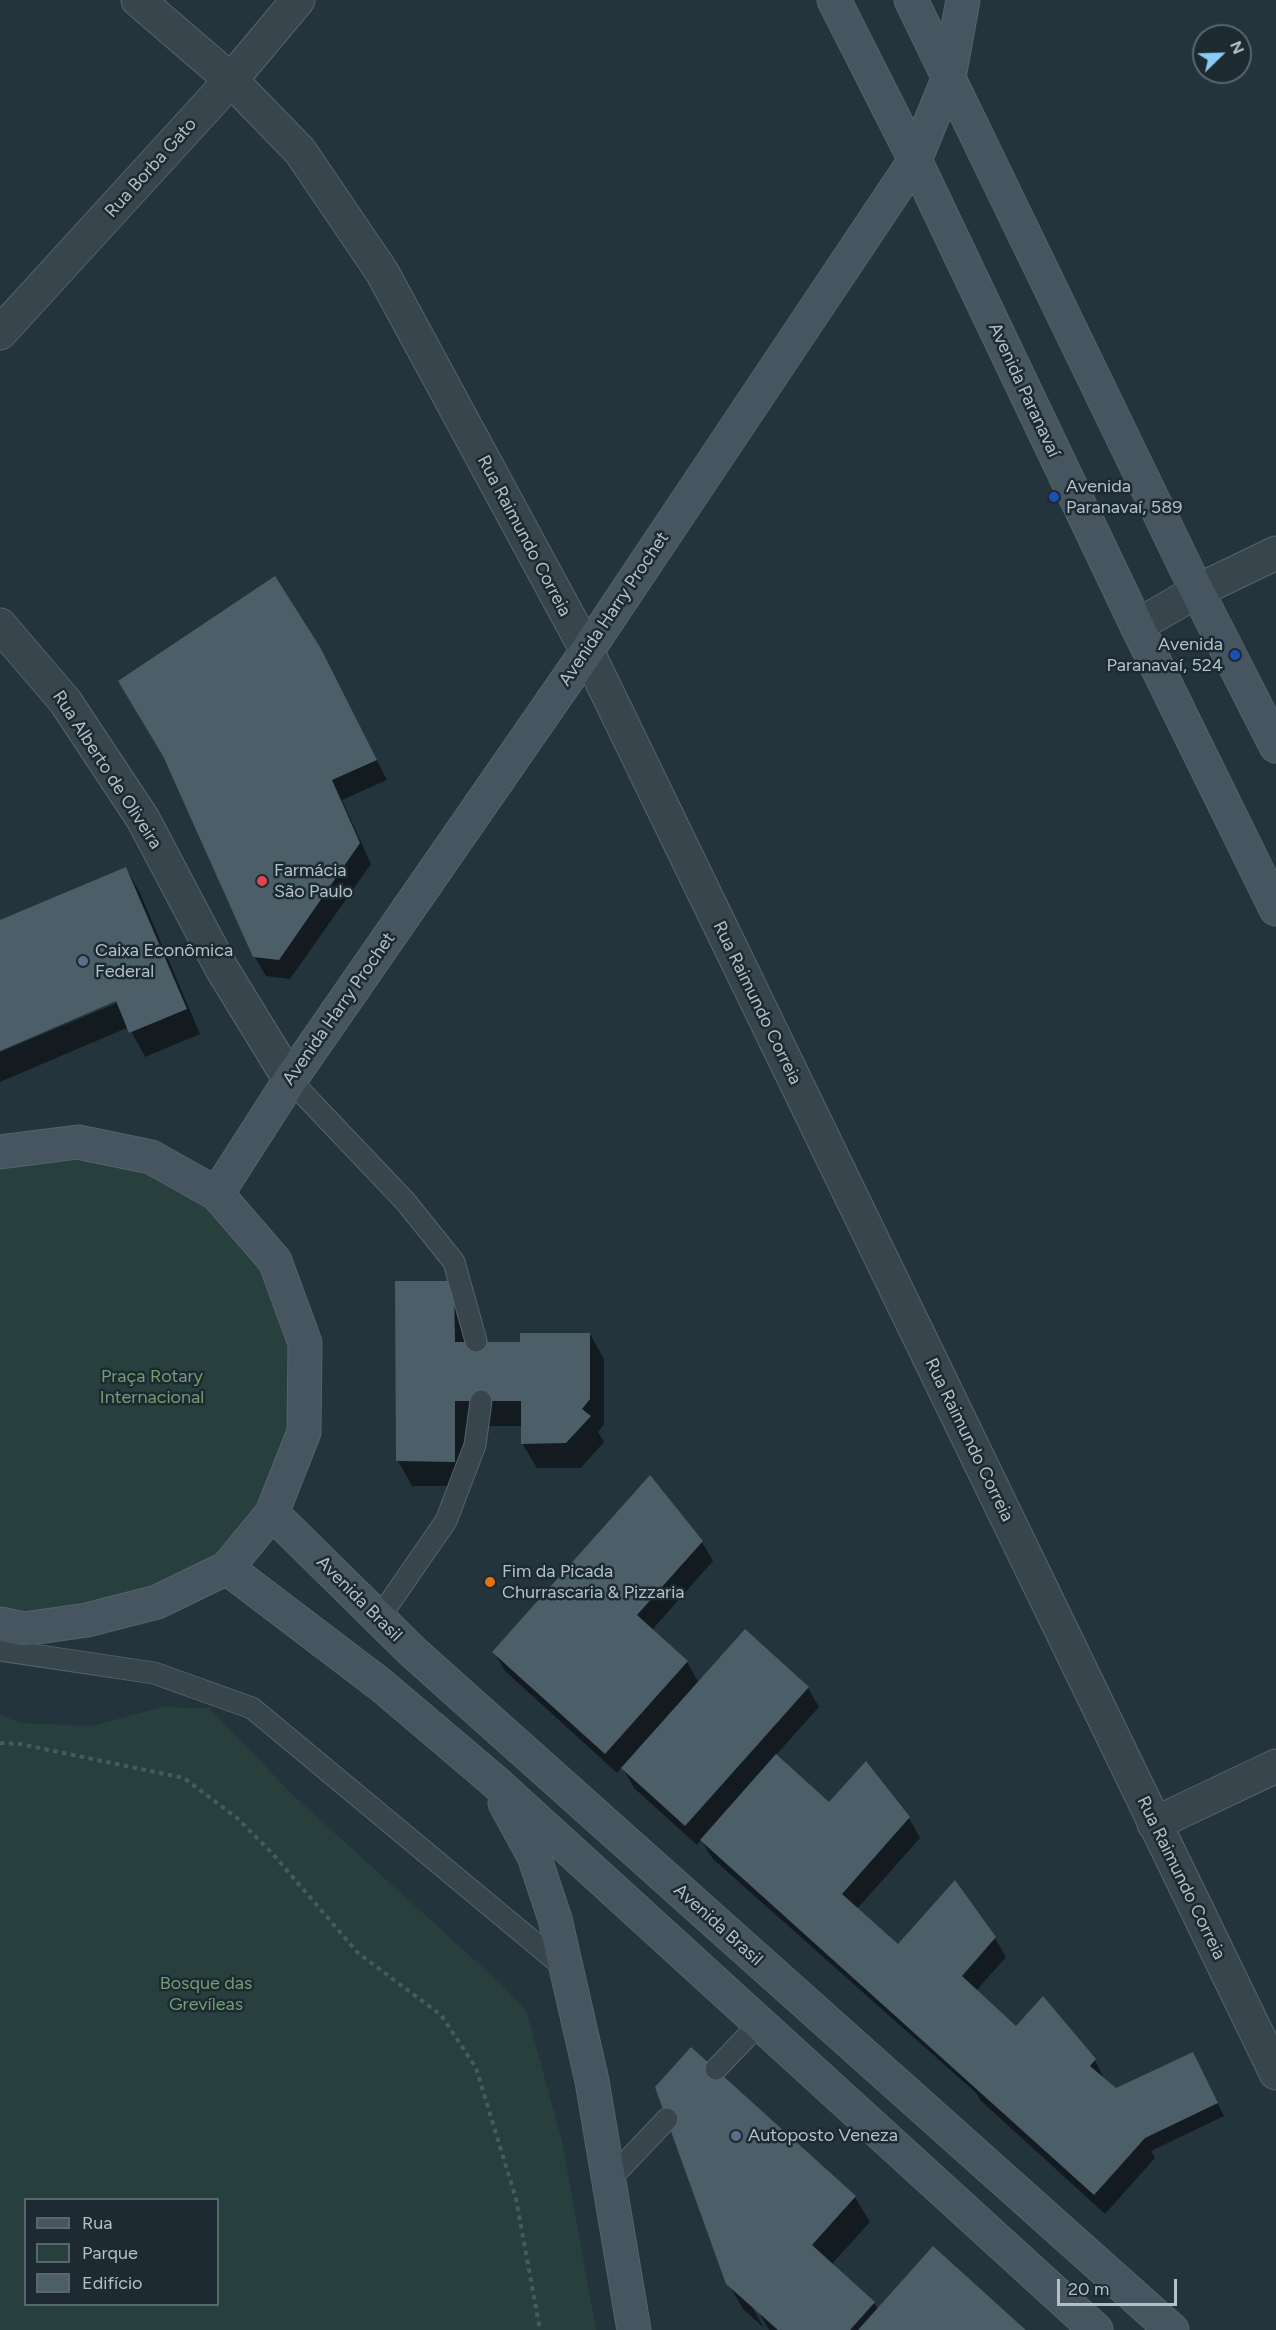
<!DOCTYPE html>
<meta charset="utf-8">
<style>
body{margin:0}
#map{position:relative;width:1276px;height:2330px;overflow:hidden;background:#24343d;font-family:Figtree,sans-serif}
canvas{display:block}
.legend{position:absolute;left:24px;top:2198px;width:195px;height:108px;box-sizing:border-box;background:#1d2a32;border:2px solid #59666e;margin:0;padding:8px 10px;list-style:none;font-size:18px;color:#b3c0c8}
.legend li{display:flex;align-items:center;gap:12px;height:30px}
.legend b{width:30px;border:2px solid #59666e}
.north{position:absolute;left:1192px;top:24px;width:60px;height:60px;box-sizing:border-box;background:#1d2a32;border:2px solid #59666e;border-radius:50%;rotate:67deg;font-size:16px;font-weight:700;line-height:24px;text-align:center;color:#b3c0c8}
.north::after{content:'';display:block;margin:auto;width:21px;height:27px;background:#8acaf7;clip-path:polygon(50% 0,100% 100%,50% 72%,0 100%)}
.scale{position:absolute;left:1057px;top:2279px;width:120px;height:27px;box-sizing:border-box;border:3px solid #b3c0c8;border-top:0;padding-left:8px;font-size:18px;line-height:21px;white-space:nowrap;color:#b3c0c8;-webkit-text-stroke:4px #1d2a32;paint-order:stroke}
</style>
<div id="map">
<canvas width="1276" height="2330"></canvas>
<ul class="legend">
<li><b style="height:8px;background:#465560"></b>Rua</li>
<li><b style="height:16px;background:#27403d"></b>Parque</li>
<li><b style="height:16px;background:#4c5e68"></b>Edifício</li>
</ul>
<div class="north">N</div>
<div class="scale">20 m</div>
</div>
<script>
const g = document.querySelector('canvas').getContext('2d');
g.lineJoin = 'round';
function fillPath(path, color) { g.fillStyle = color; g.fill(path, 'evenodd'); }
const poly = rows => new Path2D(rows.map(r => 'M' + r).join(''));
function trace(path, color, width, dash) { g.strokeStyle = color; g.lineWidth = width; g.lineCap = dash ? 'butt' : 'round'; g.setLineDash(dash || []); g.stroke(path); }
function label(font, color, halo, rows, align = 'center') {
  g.font = font + ' Figtree,sans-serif'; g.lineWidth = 5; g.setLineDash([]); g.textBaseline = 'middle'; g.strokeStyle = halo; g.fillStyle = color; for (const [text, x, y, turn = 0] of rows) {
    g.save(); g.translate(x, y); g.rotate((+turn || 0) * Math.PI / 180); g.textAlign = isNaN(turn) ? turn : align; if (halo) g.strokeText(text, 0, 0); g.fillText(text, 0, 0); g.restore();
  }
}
const green = poly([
 [78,1142,217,1194,305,1343,272,1513,157,1602,0,1624,0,1152],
 [162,1707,209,1708,295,1797,501,1984,526,2010,562,2141,596,2330,0,2330,0,1715,21,1723,92,1726],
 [26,2200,218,2200,218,2304,26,2304]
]);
const shadow = poly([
 [319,648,387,780,342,800,371,864,290,979,266,976,254,956],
 [126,868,140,893,200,1034,145,1057,129,1027,0,1082,0,1052,124,1000,122,997,0,1049,0,922],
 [454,1283,468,1343,522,1343,590,1334,604,1359,604,1424,598,1432,604,1442,581,1468,537,1468,522,1443,522,1426,469,1426,469,1486,412,1486,398,1461],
 [702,1542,713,1561,652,1630,687,1662,699,1683,808,1688,819,1707,775,1756,829,1804,866,1763,909,1818,920,1838,857,1909,898,1946,995,1938,1006,1957,976,1991,1017,2028,1095,2060,1105,2081,1117,2092,1193,2053,1224,2116,1151,2151,1155,2158,1105,2214,980,2100,976,2093,713,1859,701,1840,697,1845,634,1788,622,1767,617,1773,505,1671,494,1652],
 [855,2197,870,2222,831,2265,874,2303,878,2309,1024,2330,769,2330,753,2302,750,2303,764,2328,743,2309,728,2283]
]);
const building = poly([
 [275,576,320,647,377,760,332,780,360,843,279,960,253,957,163,756,118,681],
 [126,867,187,1009,129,1033,116,1001,0,1051,0,920],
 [395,1281,454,1281,455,1342,520,1342,520,1333,590,1333,590,1399,582,1409,591,1416,566,1443,521,1444,521,1401,455,1401,455,1462,396,1461],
 [650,1475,703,1541,637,1615,688,1661,605,1754,492,1652],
 [745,1629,809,1687,685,1826,621,1768],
 [776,1754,829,1802,866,1761,910,1817,842,1894,898,1944,955,1880,996,1937,962,1976,1016,2026,1043,1996,1096,2059,1090,2066,1116,2088,1193,2052,1218,2103,1145,2138,1094,2195,700,1840],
 [691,2047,856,2196,812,2245,875,2302,850,2330,778,2330,726,2284,655,2087],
 [933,2246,1018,2323,1026,2330,858,2330]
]);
const path = poly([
 [0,1743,20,1744,184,1778,237,1818,272,1853,358,1953,441,2015,476,2068,516,2199,540,2330]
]);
const lane = poly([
 [290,1080,405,1201,454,1262,476,1341],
 [379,1618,446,1521,475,1445,481,1401],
 [0,1650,154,1673,252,1708,566,1969],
 [716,2069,761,2022],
 [609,2180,667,2119]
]);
const street = poly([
 [138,0,231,80,300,151,382,272,587,651,1276,2073],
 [0,333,231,80,298,0],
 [0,625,65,701,143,819,222,969,290,1080],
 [1137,626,1197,591,1276,553],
 [1154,1824,1276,1766]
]);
const secondary = poly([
 [834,0,915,160,1137,626,1276,909],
 [911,0,1197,591,1276,746],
 [0,1152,78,1142,151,1157,217,1194,275,1261,305,1343,304,1432,272,1513,227,1568,157,1602,87,1620,24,1629,0,1624],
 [217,1194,290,1080,587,651,915,160,949,77,963,0],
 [272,1513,413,1652,1172,2330],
 [227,1568,381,1685,493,1780,1096,2330],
 [505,1803,534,1856,555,1919,592,2081,634,2330]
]);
const markers = [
 [1054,497,6,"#1a4fb4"],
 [1235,655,6,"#1a4fb4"],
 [262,881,6,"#e0444e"],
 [83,961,6,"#5c6f8a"],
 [490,1582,6,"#e8710a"],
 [736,2136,6,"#5c6f8a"]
];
const streetNames = [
 ["Rua Borba Gato",151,168,-48],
 ["Avenida Paranavaí",1024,390,65],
 ["Rua Raimundo Correia",524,536,62],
 ["Avenida Harry Prochet",614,609,-56],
 ["Rua Alberto de Oliveira",107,770,57],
 ["Rua Raimundo Correia",757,1003,64],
 ["Avenida Harry Prochet",339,1009,-55],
 ["Rua Raimundo Correia",969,1440,64],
 ["Avenida Brasil",359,1599,45],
 ["Rua Raimundo Correia",1181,1878,64],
 ["Avenida Brasil",718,1925,42]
];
const poiNames = [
 ["Avenida",1066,487],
 ["Paranavaí, 589",1066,508],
 ["Avenida",1223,645,"right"],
 ["Paranavaí, 524",1223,666,"right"],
 ["Farmácia",274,871],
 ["São Paulo",274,892],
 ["Caixa Econômica",95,951],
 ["Federal",95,972],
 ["Fim da Picada",502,1572],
 ["Churrascaria & Pizzaria",502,1593],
 ["Autoposto Veneza",748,2136]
];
const parkNames = [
 ["Praça Rotary",152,1377],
 ["Internacional",152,1398],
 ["Bosque das",206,1984],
 ["Grevíleas",206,2005]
];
fillPath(green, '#27403d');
fillPath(shadow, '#0007');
fillPath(building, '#4c5e68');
trace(lane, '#56636b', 23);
trace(street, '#56636b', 35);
trace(secondary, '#56636b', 35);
trace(path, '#465c5a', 4, [4.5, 4.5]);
trace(lane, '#38454d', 21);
trace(street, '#38454d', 33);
trace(secondary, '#465560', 33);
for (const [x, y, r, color] of markers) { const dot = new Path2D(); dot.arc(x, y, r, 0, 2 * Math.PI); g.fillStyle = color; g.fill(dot); trace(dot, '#1d2a32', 2); }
label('18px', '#b3c0c8', '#1d2a32', streetNames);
label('18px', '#b3c0c8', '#1d2a32', poiNames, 'left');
label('18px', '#729e73', '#1d2a32', parkNames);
</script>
